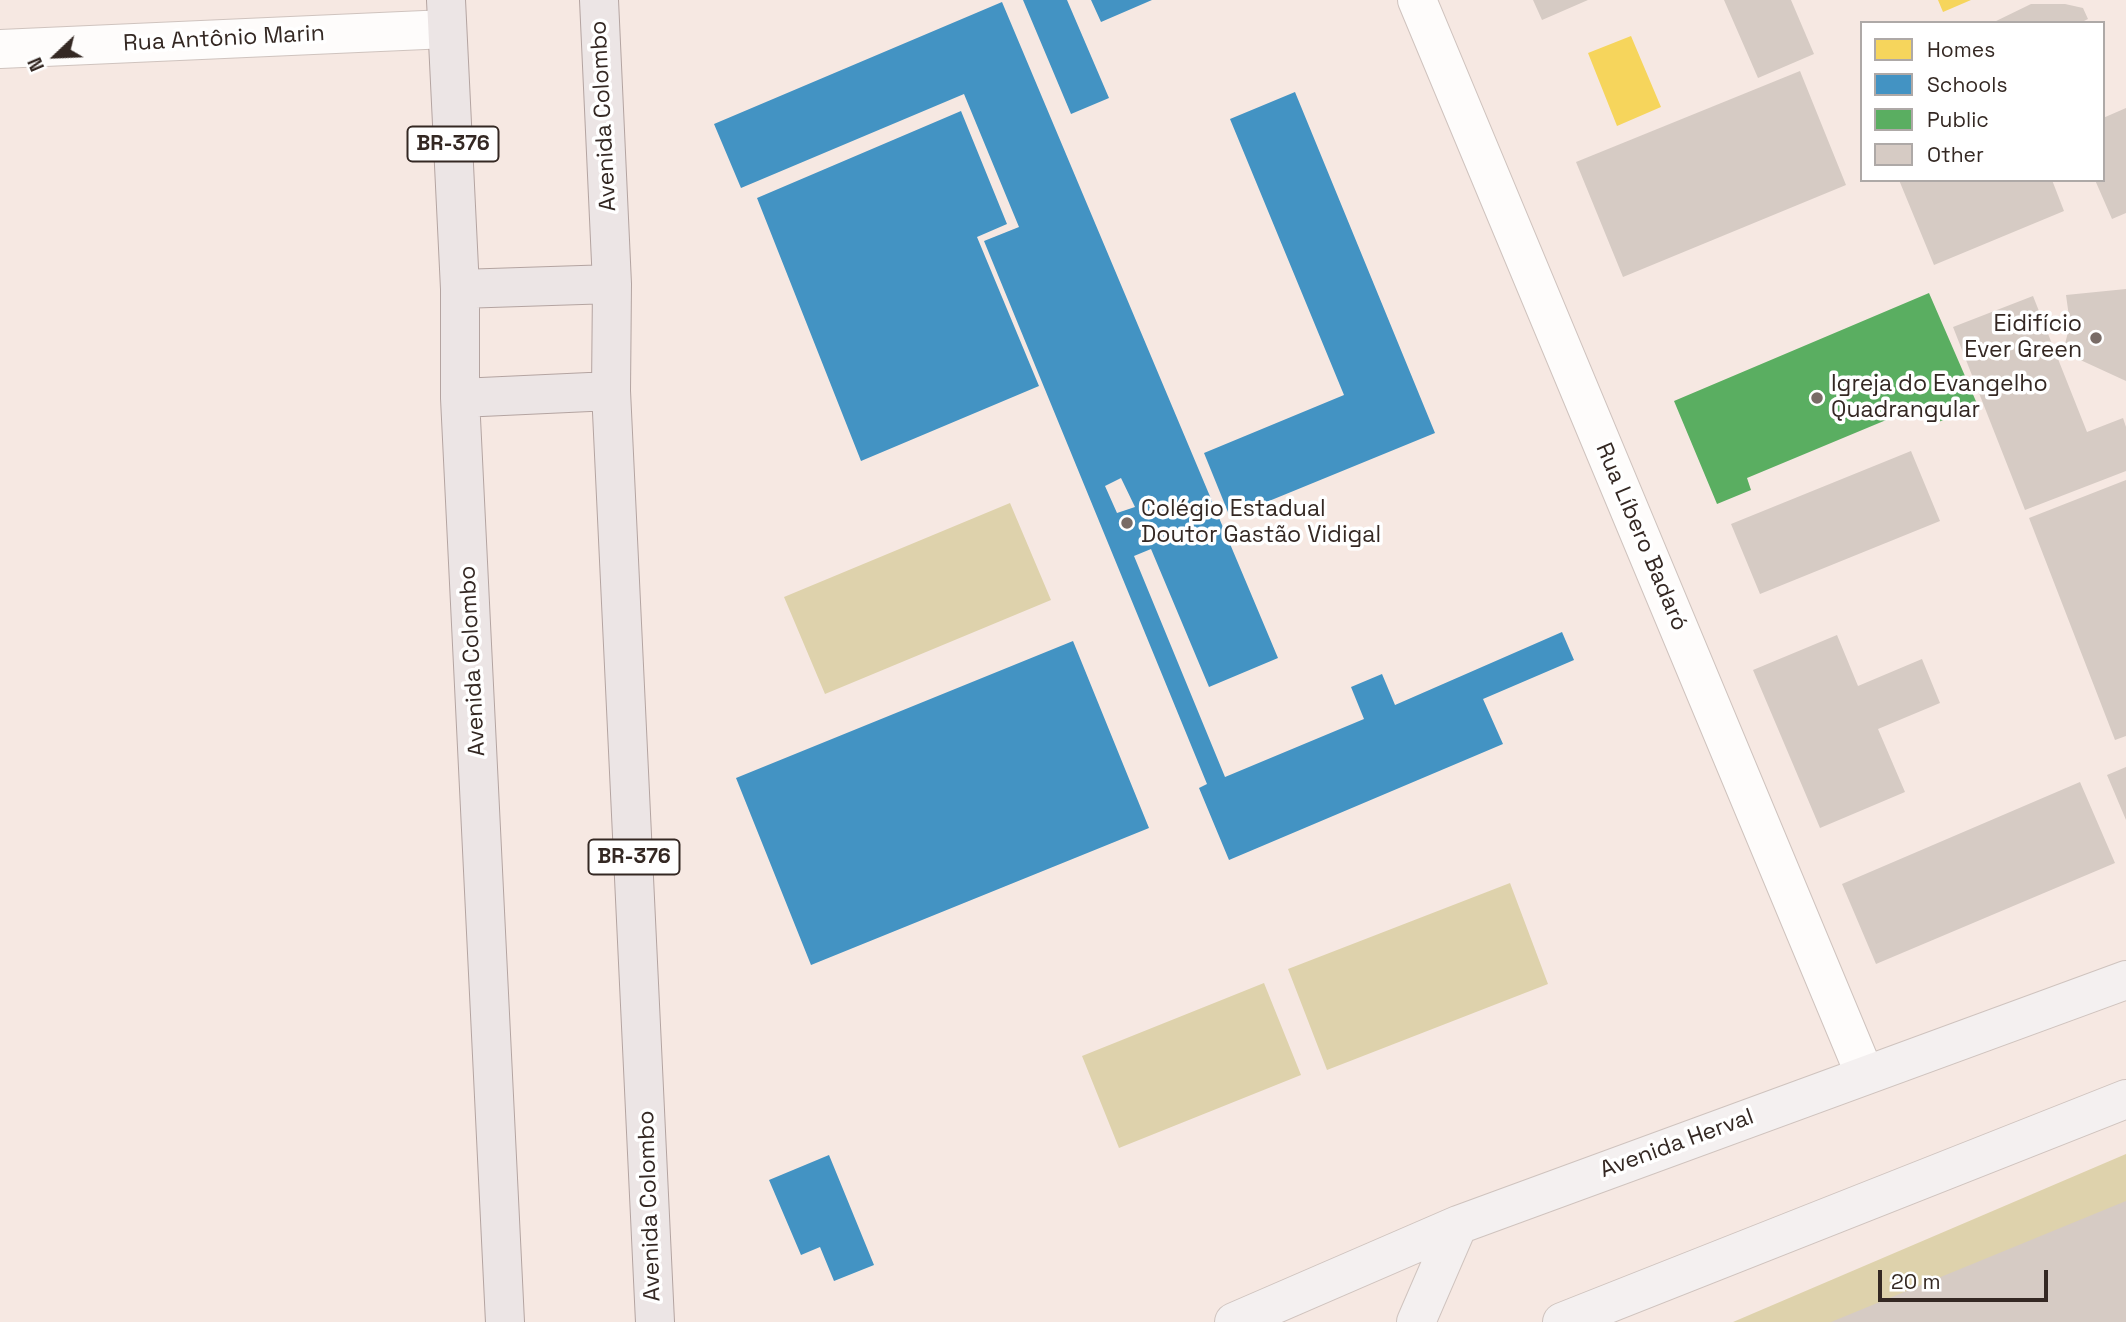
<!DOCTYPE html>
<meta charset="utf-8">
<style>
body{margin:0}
#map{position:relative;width:2126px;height:1322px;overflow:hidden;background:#f6e8e2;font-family:"Space Grotesk",sans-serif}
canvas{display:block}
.legend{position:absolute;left:1860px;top:21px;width:245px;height:161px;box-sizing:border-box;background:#fff;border:2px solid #aea9a7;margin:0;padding:9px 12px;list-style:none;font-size:21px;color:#342823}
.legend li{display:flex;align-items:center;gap:14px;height:35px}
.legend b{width:35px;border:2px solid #aea9a7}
.north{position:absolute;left:21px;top:21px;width:70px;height:70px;-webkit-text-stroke:5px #fff;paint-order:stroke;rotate:247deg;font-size:19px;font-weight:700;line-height:28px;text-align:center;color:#342823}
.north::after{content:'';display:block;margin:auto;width:24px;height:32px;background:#342823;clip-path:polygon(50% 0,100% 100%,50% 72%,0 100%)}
.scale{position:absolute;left:1878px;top:1270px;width:170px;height:32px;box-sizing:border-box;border:4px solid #342823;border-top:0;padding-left:9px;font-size:21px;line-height:24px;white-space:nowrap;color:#342823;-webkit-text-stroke:5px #fff;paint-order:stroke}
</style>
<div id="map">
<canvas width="2126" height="1322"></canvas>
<ul class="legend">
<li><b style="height:19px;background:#f6d55c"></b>Homes</li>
<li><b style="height:19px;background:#4393c3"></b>Schools</li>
<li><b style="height:19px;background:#5aae61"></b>Public</li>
<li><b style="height:19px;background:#d6cbc4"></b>Other</li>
</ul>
<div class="north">N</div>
<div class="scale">20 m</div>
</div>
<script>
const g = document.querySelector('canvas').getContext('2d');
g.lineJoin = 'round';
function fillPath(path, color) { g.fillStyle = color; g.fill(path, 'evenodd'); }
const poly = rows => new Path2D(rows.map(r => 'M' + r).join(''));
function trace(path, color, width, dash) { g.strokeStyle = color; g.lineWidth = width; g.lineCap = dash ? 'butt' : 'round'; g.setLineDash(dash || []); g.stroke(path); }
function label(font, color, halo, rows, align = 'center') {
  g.font = font + ' "Space Grotesk",sans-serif'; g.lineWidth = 7; g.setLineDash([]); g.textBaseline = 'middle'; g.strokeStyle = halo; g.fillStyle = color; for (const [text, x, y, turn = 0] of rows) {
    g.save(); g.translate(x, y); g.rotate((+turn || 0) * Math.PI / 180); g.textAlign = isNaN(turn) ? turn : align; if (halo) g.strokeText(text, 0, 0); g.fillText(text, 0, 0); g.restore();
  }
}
const green = poly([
 [1010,503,1051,600,825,694,784,597],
 [1510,883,1548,984,1327,1070,1288,969],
 [1264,983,1301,1075,1119,1148,1082,1056],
 [2126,1154,2126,1322,1733,1322]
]);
const homes = poly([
 [1938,0,1971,0,1943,12],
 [1631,36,1661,107,1617,126,1588,53]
]);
const schools = poly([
 [1023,0,1067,0,1109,98,1071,114],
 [1091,0,1152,0,1101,22],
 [1002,2,1278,658,1209,687,1151,549,1134,556,1225,777,1364,719,1351,687,1382,674,1395,705,1562,632,1574,660,1483,699,1503,744,1229,860,1199,788,1207,784,984,241,1019,227,964,94,741,188,714,124],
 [1121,478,1135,507,1117,513,1105,486],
 [1295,92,1435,433,1230,517,1204,453,1344,395,1230,119],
 [961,111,1007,224,977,237,1039,386,861,461,757,198],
 [1073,641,1149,828,811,965,736,778],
 [829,1155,874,1265,834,1281,820,1247,801,1255,769,1180]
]);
const public = poly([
 [1929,293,1978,406,1936,423,1927,403,1747,478,1751,490,1717,504,1674,401]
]);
const building = poly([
 [1533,0,1588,0,1542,20],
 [1724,0,1791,0,1814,54,1758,78],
 [2031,4,2065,4,2083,8,2088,19,2080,23,1992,23],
 [1800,71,1846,185,1623,277,1576,162],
 [2126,108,2126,213,2112,219,2095,180,2103,180,2103,118],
 [1899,180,2052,180,2064,211,1934,265],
 [2126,289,2126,381,2063,352,2070,324,2066,295],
 [2033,296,2087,432,2123,418,2126,427,2126,471,2025,510,1953,327],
 [1911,451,1940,521,1760,594,1731,524],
 [2126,480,2126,736,2115,740,2029,518],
 [1837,635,1858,686,1922,659,1940,703,1878,729,1905,792,1820,828,1753,670],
 [2126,767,2126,820,2107,775],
 [2080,782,2115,863,1876,964,1842,884],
 [2126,1201,2126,1322,1831,1322]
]);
const minor = poly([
 [1417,0,1865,1075],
 [0,49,447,29]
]);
const secondary = poly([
 [1234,1322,1458,1225,2126,980],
 [1416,1322,1458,1225],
 [1562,1322,2126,1099]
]);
const primary = poly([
 [446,0,460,289,460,398,505,1322],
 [599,0,612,284,611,391,655,1322],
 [460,289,612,284],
 [460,398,611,391]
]);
const markers = [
 [2096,338,7,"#786b66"],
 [1817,398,7,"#786b66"],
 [1127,523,7,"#786b66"]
];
const shields = [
 [453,144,91],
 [634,857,91]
];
const shieldNames = [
 ["BR-376",453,144],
 ["BR-376",634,857]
];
const streetNames = [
 ["Rua Antônio Marin",224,39,-3],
 ["Avenida Colombo",604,116,-93],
 ["Rua Líbero Badaró",1641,537,67],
 ["Avenida Colombo",473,661,-93],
 ["Avenida Herval",1677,1144,-20],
 ["Avenida Colombo",650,1206,-92]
];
const poiNames = [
 ["Eidifício",2082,325,"right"],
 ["Ever Green",2082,351,"right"],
 ["Igreja do Evangelho",1831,385],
 ["Quadrangular",1831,411],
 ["Colégio Estadual",1141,510],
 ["Doutor Gastão Vidigal",1141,536]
];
fillPath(green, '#ded2ac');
fillPath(homes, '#f6d55c');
fillPath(schools, '#4393c3');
fillPath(public, '#5aae61');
fillPath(building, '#d6cbc4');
trace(minor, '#cfc3be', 40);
trace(secondary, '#cfc3be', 40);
trace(primary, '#b4a4a1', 40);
trace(minor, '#fefcfb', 38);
trace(secondary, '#f4f0f0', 38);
trace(primary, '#ece5e5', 38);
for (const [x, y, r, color] of markers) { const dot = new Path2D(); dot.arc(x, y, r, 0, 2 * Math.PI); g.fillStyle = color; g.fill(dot); trace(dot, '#fff', 2.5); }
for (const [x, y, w] of shields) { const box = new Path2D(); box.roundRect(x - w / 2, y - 17.5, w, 35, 5); g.fillStyle = '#fff'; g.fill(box); trace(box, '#342823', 2); }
label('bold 21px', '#342823', null, shieldNames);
label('23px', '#342823', '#fff', streetNames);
label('23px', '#342823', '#fff', poiNames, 'left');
</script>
